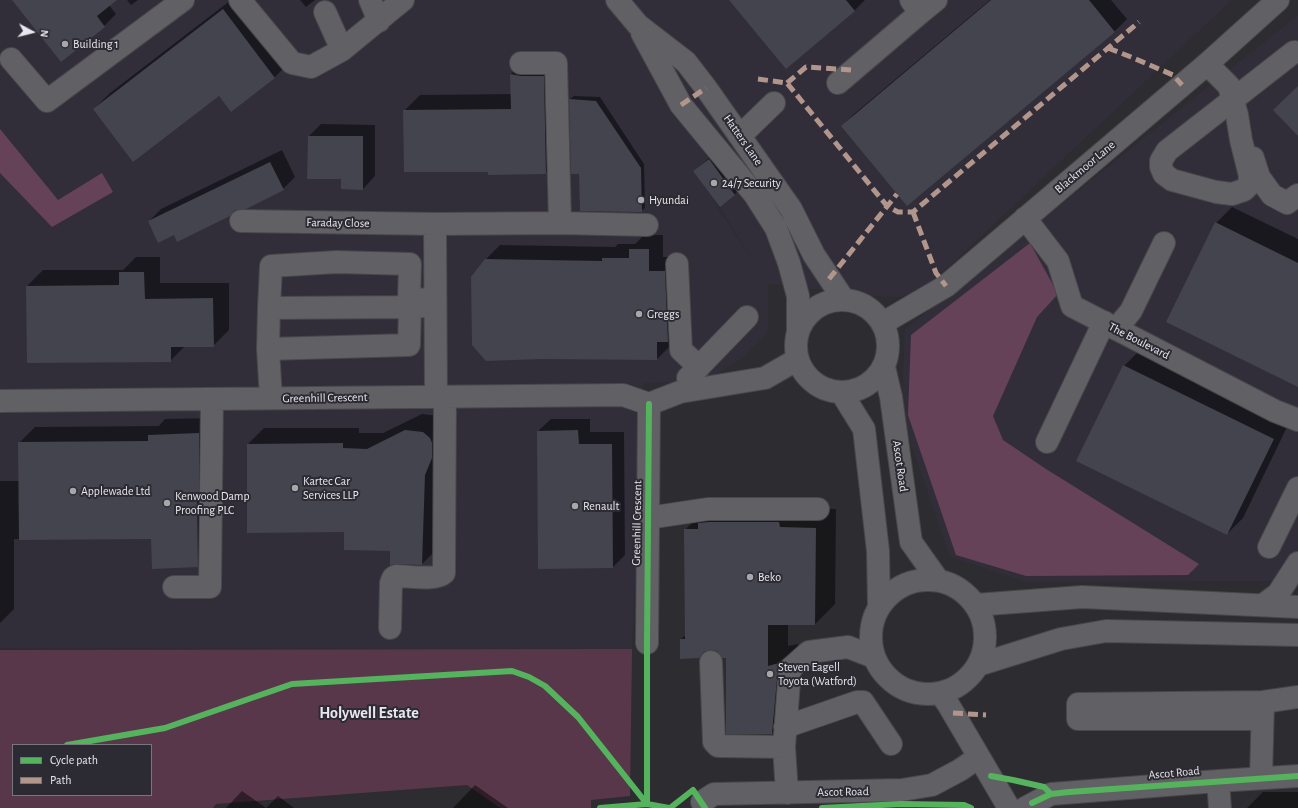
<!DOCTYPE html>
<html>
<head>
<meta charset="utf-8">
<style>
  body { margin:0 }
  #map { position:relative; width:1298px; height:808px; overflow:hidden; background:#2d2c30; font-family:"Alegreya Sans",sans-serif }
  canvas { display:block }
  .legend { position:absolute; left:12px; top:744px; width:140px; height:52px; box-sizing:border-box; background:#2c2a32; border:1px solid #78767d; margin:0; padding:5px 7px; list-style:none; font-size:12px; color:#e9e7ed }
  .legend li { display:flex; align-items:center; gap:8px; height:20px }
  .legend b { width:20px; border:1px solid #78767d }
  .north { position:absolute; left:12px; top:12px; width:40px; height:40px; -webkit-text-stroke:3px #2c2a32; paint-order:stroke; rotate:97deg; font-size:11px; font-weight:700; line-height:16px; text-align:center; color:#e9e7ed }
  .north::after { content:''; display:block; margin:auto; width:14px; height:18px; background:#e9e7ed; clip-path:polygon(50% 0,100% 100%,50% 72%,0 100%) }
</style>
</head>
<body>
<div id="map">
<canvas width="1298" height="808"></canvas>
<ul class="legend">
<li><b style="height:5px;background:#56b35d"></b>Cycle path</li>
<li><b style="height:5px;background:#b2968c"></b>Path</li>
</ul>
<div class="north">N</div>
</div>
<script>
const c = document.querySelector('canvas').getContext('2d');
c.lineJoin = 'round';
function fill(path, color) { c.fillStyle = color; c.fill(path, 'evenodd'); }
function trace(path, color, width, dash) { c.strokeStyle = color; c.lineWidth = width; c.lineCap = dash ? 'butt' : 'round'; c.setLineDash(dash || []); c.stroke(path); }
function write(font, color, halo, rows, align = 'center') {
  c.font = font + ' "Alegreya Sans",sans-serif'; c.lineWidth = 4; c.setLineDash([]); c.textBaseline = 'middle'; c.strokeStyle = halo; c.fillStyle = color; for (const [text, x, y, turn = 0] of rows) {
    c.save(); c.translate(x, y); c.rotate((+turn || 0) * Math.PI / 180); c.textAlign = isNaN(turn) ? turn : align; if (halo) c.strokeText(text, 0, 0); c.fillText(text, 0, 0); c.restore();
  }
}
fill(new Path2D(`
  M0,0H1232L925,289L900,297H886L768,284V331L743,358L704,381L643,383L632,649L0,648ZM712,199L720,207L756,266Z
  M1298,15V581L1027,582L950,557L901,415L905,329Z`), '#312e3a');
fill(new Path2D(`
  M632,649L630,796L591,800V808H500L467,785L216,804L213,808H0V650ZM13,745H151V795H13Z`), '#59374b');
fill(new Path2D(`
  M0,129L58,200L102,173L113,192L52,227L0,173Z
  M1030,243L1058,294L1037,317L993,416L1003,440L1046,469L1199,564L1188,575L1026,576L956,555L908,415L911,335Z`), '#654257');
fill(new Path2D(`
  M13,0H115L109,5L116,14L104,26L61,61Z
  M127,0H138L131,5Z
  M231,0L291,61L275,77L231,110L219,95L94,109L110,93Z
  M300,0H315L306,7Z
  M730,0H865L854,11Z
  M990,0H1111L1127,19L1115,31L907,205L842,126L854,114Z
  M527,58L559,60L562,157L546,173L489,171L404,111L420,95L512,94L511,74Z
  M574,96L600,97L644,164L645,208L641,211L580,173L570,99Z
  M321,124L375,125V176L363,189L342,178L309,136Z
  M282,150L295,177L283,189L174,234L149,221L161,209Z
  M717,151L742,187L734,195L694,171Z
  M1232,207L1298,239V386L1168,322L1216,223Z
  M644,235H663V257H679L672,344L657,359L485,260L500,245L615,247L618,244H635Z
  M136,257H160V283H229V330L213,346H185L170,361L27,286L43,270H123Z
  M1140,350L1289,423L1243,518L1227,534L1124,366Z
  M422,414L439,416L438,548L422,564L396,562L391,550L345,531L248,444L264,428H359V433H383Z
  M215,418L213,551L197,566L152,538L14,539V609L0,623V481H20V442L35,427L159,426L165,419Z
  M551,419H590V432H624L625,555L613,567L539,568L538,431Z
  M800,508L836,509L835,604L815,624H788V646L798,644L792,713L772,733L727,657L718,650H707L699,657L681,639L686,635L685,530L705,509Z
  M475,785L508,808H453Z
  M242,791L266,808L278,796L294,808H226Z
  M1263,792H1298V808H1247Z`), '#0007');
fill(new Path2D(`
  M12,0H117L97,16L105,27L61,62Z
  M729,0H846L855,11L786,69Z
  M991,0H1089L1115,32L907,206L841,126Z
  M223,9L275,78L231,112L219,96L133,162L93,109Z
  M510,74L521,76H544L546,174L488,175V172H404L403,110L511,109Z
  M1298,86V136L1273,110Z
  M569,99L596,101L641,168L642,212L580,211L579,174H571Z
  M308,136H363V190L341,189V179H307Z
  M709,159L735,195L720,207L693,171Z
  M270,162L284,190L246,209L235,210L230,216L177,242L174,235L158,243L148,221Z
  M1215,222L1298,263V387L1166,322Z
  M629,249H649V271H665L668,342H657V360L541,359L486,361L472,345L471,277L485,259L602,261V258H629Z
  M119,272H144L145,299L213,298L214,347H171V362L27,363L26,286L119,285Z
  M1123,365L1274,439L1227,535L1076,461Z
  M405,430L423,432L430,438L432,443V458L425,475L422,565L396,564L390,565V551L344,550V532L247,533V444L343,443V448L367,449Z
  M578,430L579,444H612L613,568L538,569L537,431Z
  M199,433V492H197L198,567L152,569L151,539L19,540L18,442L148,441V435Z
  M709,522H779L780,527L816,528L815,625H768V666L779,663L778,668L772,734H726V658H722L717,651L710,650L704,652L699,658L680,659V639H685L684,529H698V523Z`), '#43444d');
const minor = new Path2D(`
  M240,0L292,63L311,67L342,50L403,0
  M370,0L379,21
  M617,0L638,25L686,62L706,88L791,209L814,255L844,300
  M911,0L920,13L936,0
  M325,12L342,50
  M642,33L681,105L755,195L776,228L789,263L798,296V333
  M11,59L47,101L183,0
  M521,63H556L560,223
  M1207,64L1229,86L1237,115L1241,140L1250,176L1249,185L1244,190L1232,194L1216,192L1172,180L1164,174L1161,167V161L1167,151L1294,52
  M838,83L920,13
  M740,136L774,103
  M1253,158L1259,177L1272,195L1287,203L1298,195
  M1025,218L1058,261L1072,306L1275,411L1298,420
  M241,221L435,224L560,223L647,225
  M435,224L436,397
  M677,264L681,350L699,367
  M796 346a46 46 0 1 1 92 0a46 46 0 1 1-92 0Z
  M269,308L410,307L426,306
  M883,323L946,286L1207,64L1278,0
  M1116,329L1131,311L1164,243
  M268,349L409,345L410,307
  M884,367L891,397L911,542L938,580
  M688,378L747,317
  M841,392L864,429L878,551L879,606
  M271,398L268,349L269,308L271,266L337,262L410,264L409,300L435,299
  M0,401L623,395L649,404L680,392L765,378L798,359
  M1047,442L1104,322
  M648,518L708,509H818
  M1269,547L1298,488
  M871 637a57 57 0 1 1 114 0a57 57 0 1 1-114 0Z
  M174,587H210L212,399
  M975,605L1082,597L1298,607
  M1263,605L1278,594L1298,563
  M390,628L391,583L393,578L396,576C408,576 436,581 444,573L445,397
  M647,643L649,404
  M711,662L714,742L718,746L784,747
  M978,665L1061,639L1106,631L1298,635
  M941,694L948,704L1009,808
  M1262,719H1078V704L1263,702
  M785,727L857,702H863L891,744
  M1261,778L1263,702L1298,697
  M1218,781L1220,808
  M787,793L784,747L790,669L809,652L848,647L874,657
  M702,802L714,794L902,790L932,785L960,770L979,757
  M1025,808L1051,794L1218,781L1298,776`);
trace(minor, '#48474b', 24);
trace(minor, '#616064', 22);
trace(new Path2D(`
  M1108,48L1131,57L1173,75L1182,85
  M758,79L787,83L887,206L898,212H913L1139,22
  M787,83L806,67L851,70
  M681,105L706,88
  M913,212L936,273L946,286
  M829,279L897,194
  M953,713L986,715`), '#b2968c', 5, [10, 5]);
trace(new Path2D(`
  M67,745L165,728L292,684L512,671L529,677L545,686L578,717L647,804
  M991,776L1013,780L1044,787L1051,794
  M1032,803L1051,794L1069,792L1298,776
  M647,804V643L649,404
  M600,808L647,804L669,808
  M670,808L693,790L705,808
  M822,808L901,804L964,805L971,808`), '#56b35d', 6);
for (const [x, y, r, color] of [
  [65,44,4,"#a7a6ab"],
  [714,183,4,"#a7a6ab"],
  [641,200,4,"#a7a6ab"],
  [639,314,4,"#a7a6ab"],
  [295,488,4,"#a7a6ab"],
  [73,491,4,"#a7a6ab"],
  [167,503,4,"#a7a6ab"],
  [575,506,4,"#a7a6ab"],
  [750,577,4,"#a7a6ab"],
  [770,674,4,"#a7a6ab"]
]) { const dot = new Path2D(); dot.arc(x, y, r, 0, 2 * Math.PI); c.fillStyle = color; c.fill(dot); trace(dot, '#2c2a32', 1.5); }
write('12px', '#e9e7ed', '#2c2a32', [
  ["Building 1",73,44],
  ["24/7 Security",722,183],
  ["Hyundai",649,200],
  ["Greggs",647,314],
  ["Kartec Car",303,481],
  ["Services LLP",303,495],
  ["Applewade Ltd",81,491],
  ["Kenwood Damp",175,496],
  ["Proofing PLC",175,510],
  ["Renault",583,506],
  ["Beko",758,577],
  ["Steven Eagell",778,667],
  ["Toyota (Watford)",778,681]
], 'left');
write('12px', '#e9e7ed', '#2c2a32', [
  ["Hatters Lane",743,140,55],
  ["Blackmoor Lane",1085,167,-40],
  ["Faraday Close",338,223,1],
  ["The Boulevard",1139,341,27],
  ["Greenhill Crescent",325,398,-1],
  ["Ascot Road",900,466,82],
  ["Greenhill Crescent",637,523,-89],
  ["Ascot Road",1174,773,-5],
  ["Ascot Road",843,792,-1]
]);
write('bold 16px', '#e9e7ed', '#2c2a32', [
  ["Holywell Estate",369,713]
]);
</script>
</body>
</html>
